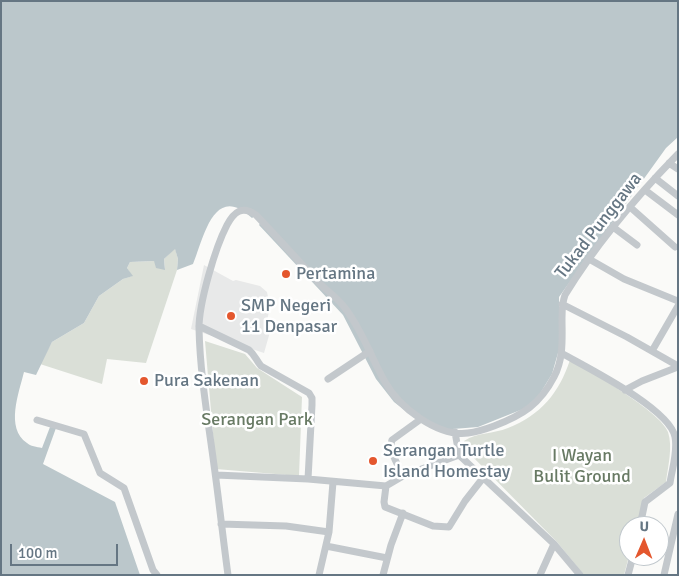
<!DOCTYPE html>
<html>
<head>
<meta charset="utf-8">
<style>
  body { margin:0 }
  #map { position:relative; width:679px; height:576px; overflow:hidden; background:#fafaf8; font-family:Signika,sans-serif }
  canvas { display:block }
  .frame { position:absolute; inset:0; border:2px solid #657683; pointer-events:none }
  .north { position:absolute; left:619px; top:516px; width:50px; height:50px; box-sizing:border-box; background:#fff; border:1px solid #c1c8cd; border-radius:50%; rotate:1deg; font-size:14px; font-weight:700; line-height:20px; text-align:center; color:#657683 }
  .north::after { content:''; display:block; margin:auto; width:18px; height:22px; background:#e4572e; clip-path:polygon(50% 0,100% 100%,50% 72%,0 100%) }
  .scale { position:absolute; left:10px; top:544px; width:108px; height:22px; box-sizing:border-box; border:2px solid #657683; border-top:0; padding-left:6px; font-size:15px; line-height:18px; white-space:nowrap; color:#657683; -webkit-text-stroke:4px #fff; paint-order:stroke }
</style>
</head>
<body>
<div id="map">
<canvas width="679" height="576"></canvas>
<div class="frame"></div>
<div class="north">U</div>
<div class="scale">100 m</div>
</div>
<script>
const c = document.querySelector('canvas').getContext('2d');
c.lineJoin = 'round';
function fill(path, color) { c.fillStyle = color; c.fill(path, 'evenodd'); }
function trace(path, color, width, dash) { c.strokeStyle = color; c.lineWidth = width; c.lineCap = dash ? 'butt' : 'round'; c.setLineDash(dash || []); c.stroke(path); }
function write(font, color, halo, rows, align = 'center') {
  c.font = font + ' Signika,sans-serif'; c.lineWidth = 5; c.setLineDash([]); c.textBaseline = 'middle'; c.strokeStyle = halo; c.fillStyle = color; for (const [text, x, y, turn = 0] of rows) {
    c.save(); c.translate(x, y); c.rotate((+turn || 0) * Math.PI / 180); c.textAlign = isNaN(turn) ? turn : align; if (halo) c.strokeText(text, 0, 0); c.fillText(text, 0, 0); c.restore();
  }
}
fill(new Path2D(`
  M204,265L233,281L236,280L260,286L267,292L270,308L266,324L270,332L264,353L191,329Z`), '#e8e9e9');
fill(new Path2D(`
  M175,248L178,259L177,270L146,363L107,359L102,384L40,364L52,342L84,323L99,296L123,279L132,276L127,268L130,262L154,261L165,269L164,259Z
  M205,341L245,354L257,368L302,397L299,476L216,469Z
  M570,360C591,372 661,412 668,432C673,447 668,466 666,482L644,498L637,526H629V556L624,575H584L557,542L465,449L464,441C478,432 493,434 508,428C541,415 559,393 570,360Z`), '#dadfd7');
fill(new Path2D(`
  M1,1H678V137L666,148L559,297L560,346L552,374L533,405L478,427L440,430L416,419L394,402L376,379L343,315L259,225L261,222L255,216L252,218C214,182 204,237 193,264L177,270L178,259L175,249L164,259L165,270L156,268L154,261L130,262L127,268L133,276L123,279L99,296L84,323L52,342L36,375L24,372C19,393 5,428 27,443C30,446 37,447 42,448L50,427L56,428L43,464L115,502L140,575H1Z`), '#bbc7cb');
trace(new Path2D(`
  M669,163L678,169
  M655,178L678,196
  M645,190L678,215
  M630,207L675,247
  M613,227L637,245
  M589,259L624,279L678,301
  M562,304L627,337L678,366
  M199,326L249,350C255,355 256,360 261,366L309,393L312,398V405L308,479
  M652,351L678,306
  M563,354C588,368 670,409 675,437C678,452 672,469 670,483L645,502L640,526
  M328,379L370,351
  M625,390L642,381L678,367
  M37,420L84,434L100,473L124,488L153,570L157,575
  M455,432L459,455L554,544L580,575
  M216,475L308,479L386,486L403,476L459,455
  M403,476C399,466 388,451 392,440L421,419
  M386,486L384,502L385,507L433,526L449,527L465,501L483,478
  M221,524L286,526L329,532
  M326,546L387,558
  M228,575C223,538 219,501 214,465C208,420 200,374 199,328C199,303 215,248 227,225C234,212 242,205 256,215C277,237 297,259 318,282C327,291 338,298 345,308C362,330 371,357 385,382C399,407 437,437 468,433C477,432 486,429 494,426C523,415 540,404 554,377C564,358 562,338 562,318C562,310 562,303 565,295C596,244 636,197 678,154
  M319,575L329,532L333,482
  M383,575L391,545L403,513
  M540,575L554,544
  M628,575L633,556
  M664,575L678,514`), '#c3c8cc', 7);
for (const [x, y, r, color] of [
  [286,274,5,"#e4572e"],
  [231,316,5,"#e4572e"],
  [144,381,5,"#e4572e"],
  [373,461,5,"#e4572e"]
]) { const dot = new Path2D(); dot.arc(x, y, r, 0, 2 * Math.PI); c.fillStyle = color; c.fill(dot); trace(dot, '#fff', 2); }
write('18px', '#657683', '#fff', [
  ["Tukad Punggawa",599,226,-52]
]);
write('18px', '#657683', '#fff', [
  ["Pertamina",296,274],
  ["SMP Negeri",241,306],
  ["11 Denpasar",241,327],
  ["Pura Sakenan",154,381],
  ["Serangan Turtle",383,451],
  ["Island Homestay",383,472]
], 'left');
write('18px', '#687a64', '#fff', [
  ["Serangan Park",257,420],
  ["I Wayan",582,456],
  ["Bulit Ground",582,477]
]);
</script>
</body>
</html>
